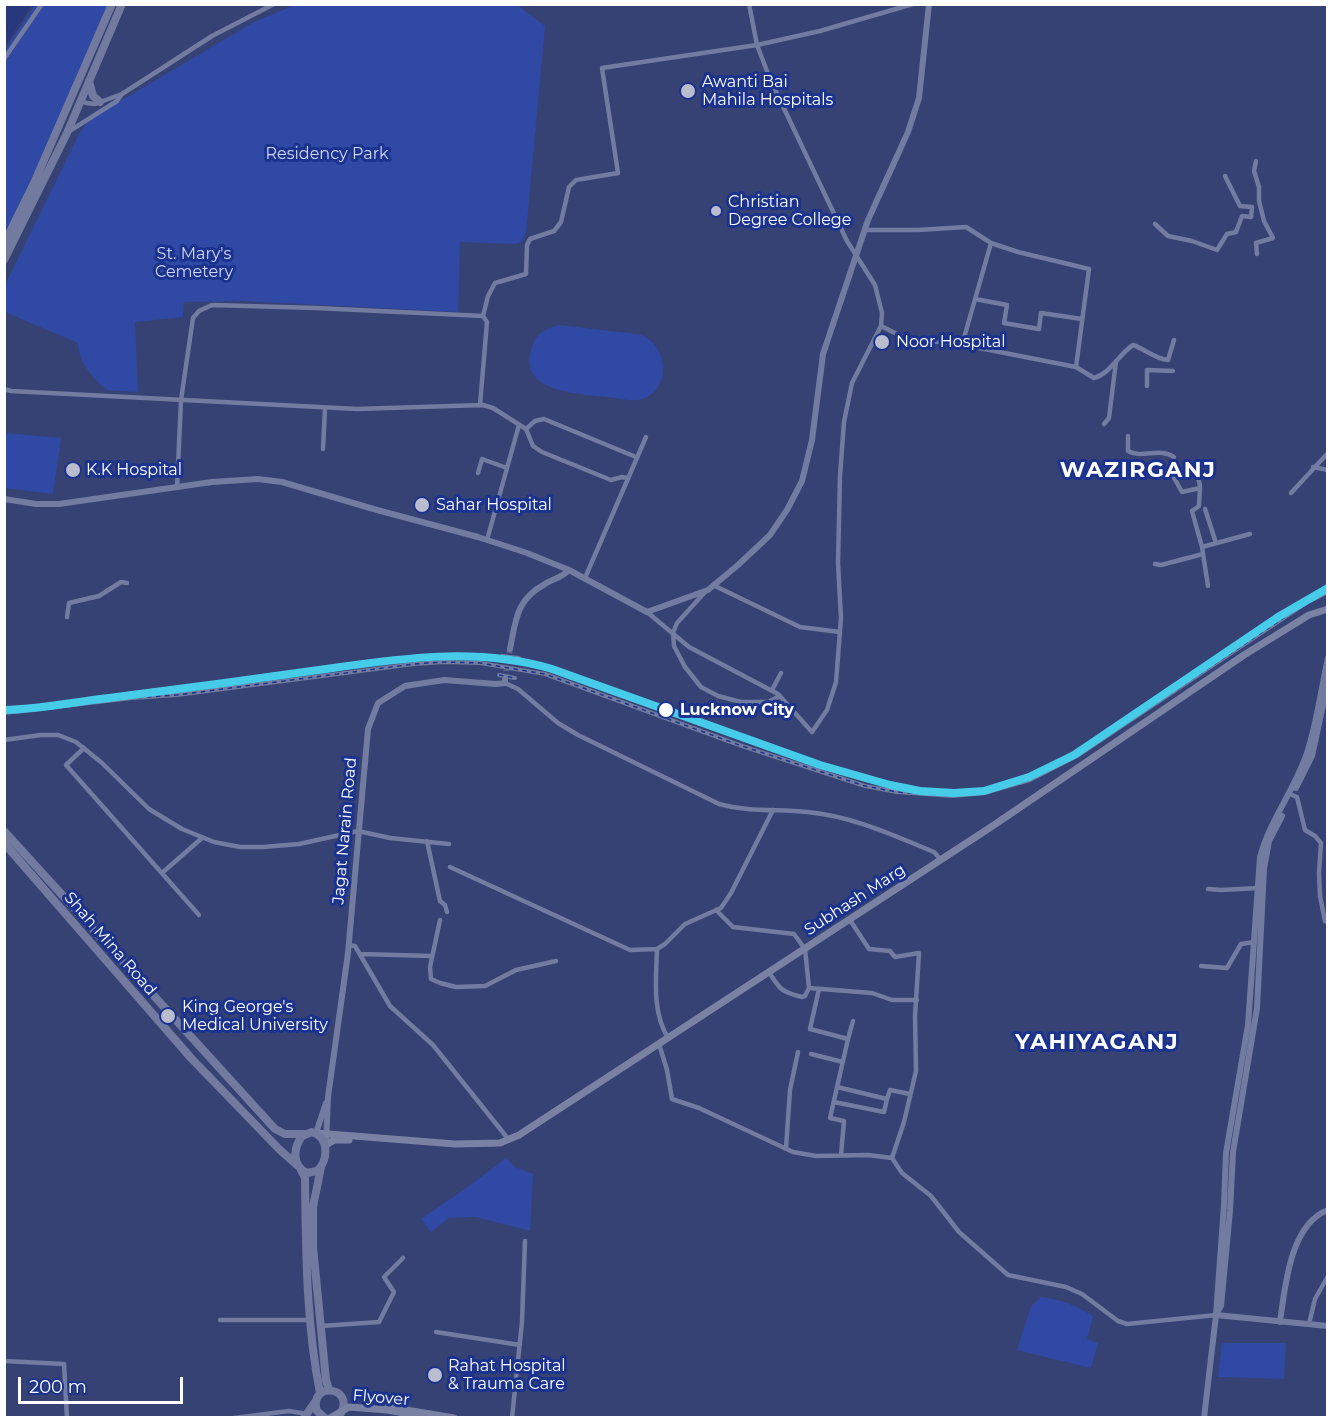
<!DOCTYPE html>
<html>
<head>
<meta charset="utf-8">
<style>
  body { margin:0 }
  #map { position:relative; width:1332px; height:1422px; overflow:hidden; background:#364274; font-family:Montserrat,sans-serif }
  canvas { display:block }
  .frame { position:absolute; inset:0; border:6px solid #fff; pointer-events:none }
  .scale { position:absolute; left:18px; top:1377px; width:165px; height:27px; box-sizing:border-box; border:3px solid #fff; border-top:0; padding-left:8px; font-size:18px; line-height:21px; white-space:nowrap; color:#fff; -webkit-text-stroke:4px #1b338f; paint-order:stroke }
</style>
</head>
<body>
<div id="map">
<canvas width="1332" height="1422"></canvas>
<div class="frame"></div>
<div class="scale">200 m</div>
</div>
<script>
const c = document.querySelector('canvas').getContext('2d');
c.lineJoin = 'round';
function fill(path, color) { c.fillStyle = color; c.fill(path, 'evenodd'); }
function trace(path, color, width, dash) { c.strokeStyle = color; c.lineWidth = width; c.lineCap = dash ? 'butt' : 'round'; c.setLineDash(dash || []); c.stroke(path); }
function write(font, color, halo, rows, align = 'center') {
  c.font = font + ' Montserrat,sans-serif'; c.lineWidth = 6; c.setLineDash([]); c.textBaseline = 'middle'; c.strokeStyle = halo; c.fillStyle = color; for (const [text, x, y, turn = 0] of rows) {
    c.save(); c.translate(x, y); c.rotate((+turn || 0) * Math.PI / 180); c.textAlign = isNaN(turn) ? turn : align; if (halo) c.strokeText(text, 0, 0); c.fillText(text, 0, 0); c.restore();
  }
}
fill(new Path2D(`
  M516,4L545,26L526,233L521,242L516,244L460,242L458,312L244,301L184,302L183,317L135,322L138,392L107,390C93,380 78,361 78,343L5,312L4,287L80,132L90,119L254,22L295,5Z
  M35,5H108L43,154L5,236L4,51Z
  M559,325C579,327 599,330 618,332C625,333 634,333 641,335C666,344 672,384 647,397C638,402 626,400 616,398C588,394 517,395 531,350C535,334 544,329 559,325Z
  M5,433L61,438L53,494L5,488Z
  M506,1158L515,1167L533,1174L530,1231L476,1217L449,1218L431,1232L421,1219L465,1189Z
  M1041,1297C1060,1299 1077,1306 1093,1316L1087,1339L1098,1343L1091,1368L1017,1350L1031,1306Z
  M1222,1343H1286L1284,1379L1218,1377Z`), '#2f49a5');
fill(new Path2D(`
  M5,4L32,5L5,47L4,5Z`), '#27387c');
trace(new Path2D(`
  M505,680L510,649`), '#545e89', 6, [6, 3]);
trace(new Path2D(`
  M4,59L42,4
  M81,99L86,103L95,104L122,94L212,36L274,4
  M68,132L117,101L122,94
  M1256,161L1254,171L1259,187V201L1264,221L1273,238L1256,243L1257,254
  M1155,224L1168,236L1192,241L1217,250L1227,234L1236,232L1242,216L1251,217L1252,207L1240,206L1225,176
  M865,230H918L966,227L991,243L1018,252L1089,269L1076,367
  M975,299L1007,305L1004,323L1039,329L1041,313L1082,319
  M881,326L905,338L964,345L1076,367L1094,378C1110,374 1119,354 1133,345C1145,349 1155,359 1168,360L1174,340
  M962,345L991,243
  M1147,386V370L1173,371
  M4,389L11,391L357,409L483,405L493,408L526,429L533,446L542,452L611,480L622,477L627,478
  M480,405L487,322L483,316L488,296L495,283L526,274L527,245L530,239L554,231L561,222L569,187L576,180L618,173L602,68L757,45L820,31L913,4
  M1104,424L1109,418L1116,361
  M526,429L535,421L544,419L636,457
  M1128,436V451C1142,459 1160,447 1174,457
  M323,449L325,408
  M1195,464L1200,486L1199,506L1192,511L1202,547L1208,586
  M1313,467L1328,470
  M478,473L482,459L507,468
  M1173,476L1182,492L1200,488
  M177,488L181,400L193,318L199,311L212,305L316,308L483,316
  M1291,493L1328,453
  M1205,509L1216,543
  M487,540L519,425
  M1202,547L1250,534
  M1155,564L1161,565L1203,554
  M585,578L646,437
  M713,585L800,627L840,632
  M706,591L677,623L673,633L674,646L685,667L701,687L718,696L741,702H768L780,696
  M647,612L689,647L778,694L812,732L827,710L836,682L841,618L838,563L840,476L844,422L852,383L881,326L882,313L875,285L847,241L770,79L757,45L749,4
  M67,617L69,603L99,596L121,582L127,583
  M505,683L518,689L558,723L578,735L719,804C748,812 778,809 807,812C852,816 893,835 934,852L941,860
  M772,690L781,673
  M4,740L41,735H58L76,742L102,763L149,809L182,829L214,842L240,847H263L299,844L358,831L390,838L449,844
  M84,748L66,765L199,915
  M1292,795L1297,797L1305,830L1315,836L1321,843L1319,873L1320,896L1325,921L1328,922
  M427,841L440,901L445,905L447,912
  M450,867L630,950L657,949L665,944L685,924L721,908L731,893L773,810
  M162,873L202,838
  M1208,889L1221,890L1259,888
  M716,910L733,927L794,934L805,949L809,988L805,996L802,997C782,992 780,990 769,972
  M440,920L430,967L431,979L440,983L456,987L485,986L516,970L556,961
  M850,920L869,949L890,951L895,957L919,953L915,1016L916,1071L904,1122L892,1158
  M348,945L355,946L390,1006L433,1045L509,1140
  M657,949C656,979 652,1012 668,1038
  M360,954L432,956
  M1201,966L1227,968L1241,944L1255,942
  M809,988L872,993L892,1000H917
  M819,989L810,1029L848,1039L830,1118L844,1121L841,1155
  M848,1039L853,1021
  M659,1044L667,1070L672,1099L699,1108L793,1152L816,1156L868,1155L892,1158L902,1173L931,1196L959,1232L1008,1275L1066,1287L1082,1294L1118,1321L1127,1324L1216,1315
  M811,1054L843,1062
  M837,1087L887,1099L890,1090L910,1094
  M834,1102L884,1112L887,1099
  M786,1148L790,1090L798,1052
  M220,1320H310
  M1309,1324L1315,1299L1328,1276
  M321,1326L379,1322L394,1292L384,1277L403,1258
  M436,1332L520,1345
  M4,1361L64,1364L67,1418
  M234,1418L289,1411L307,1414
  M512,1418L522,1322L525,1241`), '#727ca0', 4.5);
trace(new Path2D(`
  M4,499L36,504H59L212,482L258,479L282,482L377,510L478,537L527,553L569,570L647,612L708,590L738,565L770,535L787,510L802,481L812,440L823,354L868,220L908,132L919,98L929,4
  M510,649C516,619 516,600 545,584C553,579 563,577 569,570
  M1296,788L1312,756L1328,682
  M316,1133L326,1103
  M326,1145L328,1097L348,953L368,729L378,703L405,686L444,680L496,684L505,683V680
  M1216,1314L1221,1306L1230,1211L1233,1152L1257,1008L1264,869L1269,841L1282,816
  M1216,1315L1328,1326
  M1280,1322C1285,1287 1290,1224 1328,1210
  M1204,1418L1216,1315L1224,1205L1226,1153L1248,1025L1260,857C1270,820 1295,789 1307,753C1317,723 1321,689 1328,658`), '#727ca0', 6);
trace(new Path2D(`
  M316,1133L455,1144L500,1143L519,1135L991,827L1244,655L1309,615L1328,609
  M326,1145L334,1140H349
  M388,1407L454,1418`), '#7a82a4', 7);
trace(new Path2D(`
  M89,81L93,96L100,102
  M4,244L34,183L112,4
  M4,260L67,133L122,4
  M4,831L275,1129L285,1134H304
  M4,843L191,1058L279,1149L297,1165
  M312,1132C329,1137 329,1160 317,1171L307,1173C292,1166 293,1148 302,1136Z
  M321,1167L313,1207V1247L326,1380L329,1390
  M301,1170L305,1178C306,1249 306,1323 320,1393
  M304,1418L315,1402
  M325,1418L317,1411C308,1381 355,1386 341,1413`), '#727b9f', 8);
const rail = new Path2D(`
  M502,656L519,658
  M499,675L515,678
  M4,713L132,698L177,695L414,664L444,662L480,663L545,674L742,746L865,786L897,792L953,796L984,793L1030,780L1077,756L1306,603L1328,592`);
trace(rail, '#737c9f', 4);
trace(rail, '#1b338f', 1.5, [4.5]);
trace(new Path2D(`
  M330,1418L349,1407L387,1410L433,1418`), '#7a82a4', 7);
trace(new Path2D(`
  M4,710C39,709 74,702 109,698C181,689 254,679 326,669C401,658 478,647 552,669L820,765L890,785L920,791L954,793L984,791L1029,777L1074,755L1278,617L1328,588`), '#46cce9', 8);
for (const [x, y, r, color] of [
  [688,91,8,"#b9bdce"],
  [716,211,6,"#b9bdce"],
  [882,342,8,"#b9bdce"],
  [73,470,8,"#b9bdce"],
  [422,505,8,"#b9bdce"],
  [666,710,8,"#fff"],
  [168,1016,8,"#b9bdce"],
  [435,1375,8,"#b9bdce"]
]) { const dot = new Path2D(); dot.arc(x, y, r, 0, 2 * Math.PI); c.fillStyle = color; c.fill(dot); trace(dot, '#1b338f', 2); }
write('16px', '#fff', '#1b338f', [
  ["Awanti Bai",702,82],
  ["Mahila Hospitals",702,100],
  ["Christian",728,202],
  ["Degree College",728,220],
  ["Noor Hospital",896,342],
  ["K.K Hospital",86,470],
  ["Sahar Hospital",436,505],
  ["King George's",182,1007],
  ["Medical University",182,1025],
  ["Rahat Hospital",448,1366],
  ["& Trauma Care",448,1384]
], 'left');
write('16px', '#d0d9fa', '#1b338f', [
  ["Residency Park",327,154],
  ["St. Mary's",194,254],
  ["Cemetery",194,272]
]);
write('bold 16px', '#fff', '#1b338f', [
  ["Lucknow City",680,710]
], 'left');
write('16px', '#fff', '#1b338f', [
  ["Jagat Narain Road",345,831,-85],
  ["Subhash Marg",855,900,-33],
  ["Shah Mina Road",110,944,49],
  ["Flyover",381,1398,5]
]);
c.letterSpacing = '1.5px';
write('bold 22px', '#fff', '#1b338f', [
  ["WAZIRGANJ",1138,471],
  ["YAHIYAGANJ",1097,1043]
]);
c.letterSpacing = '0px';
</script>
</body>
</html>
